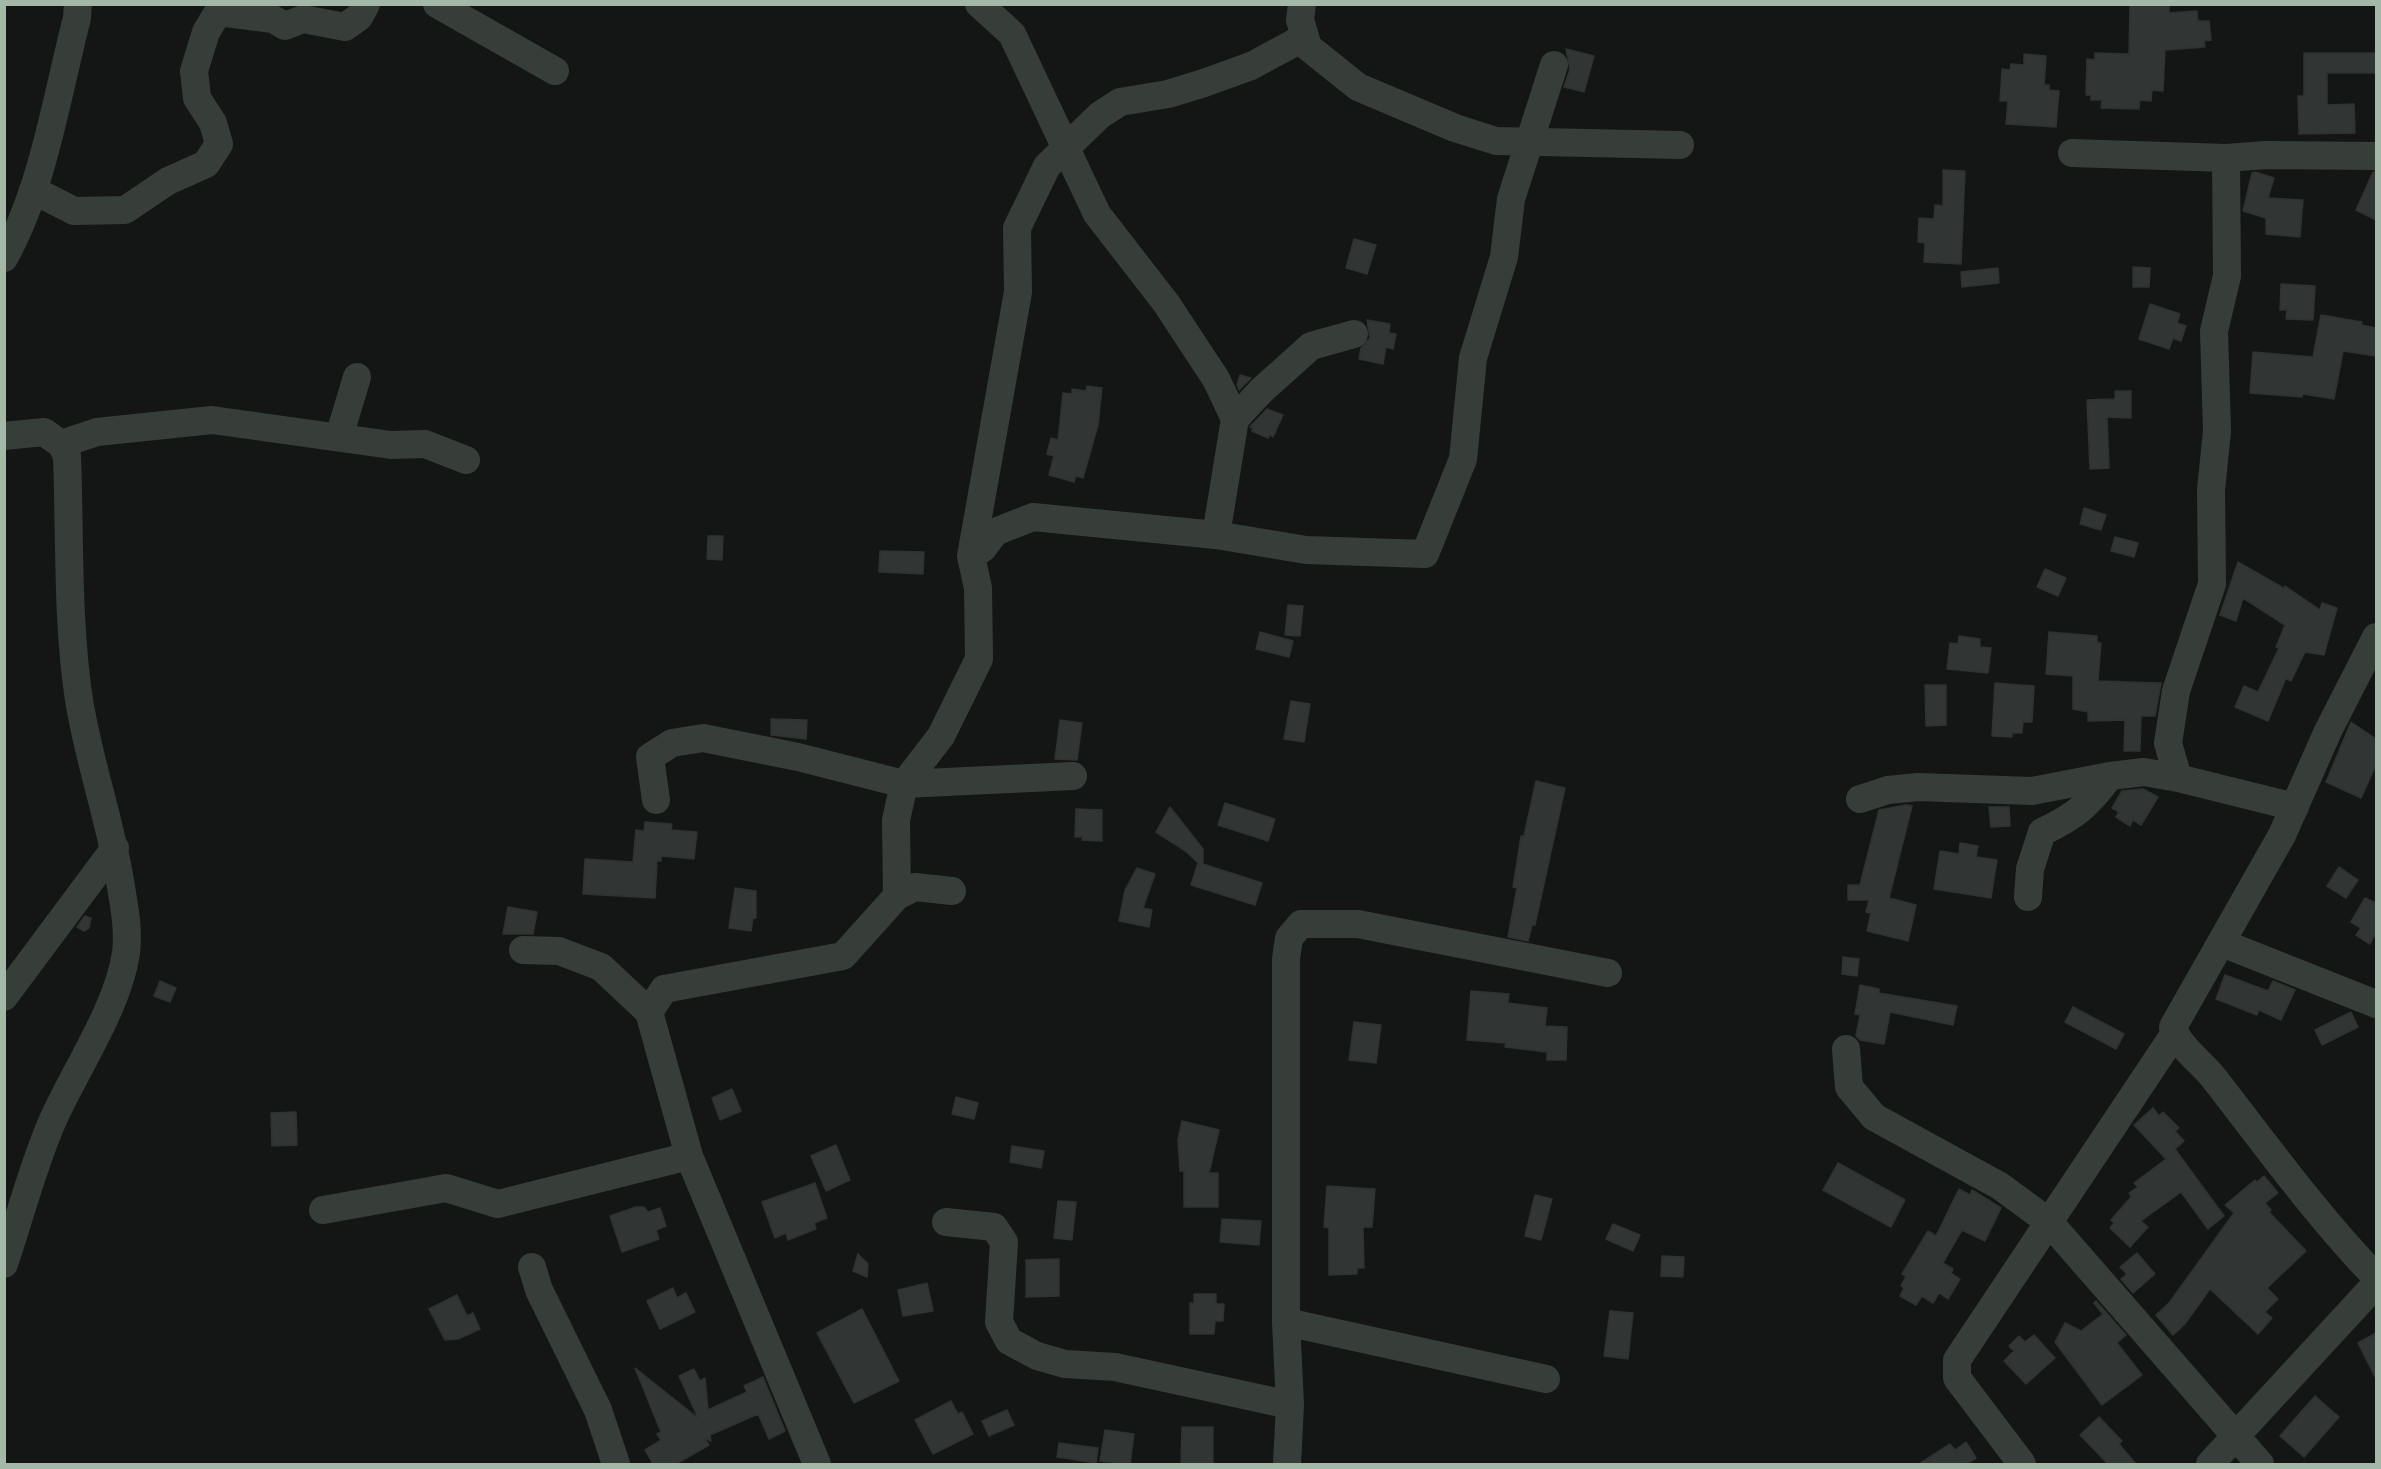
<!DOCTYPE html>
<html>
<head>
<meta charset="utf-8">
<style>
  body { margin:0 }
  #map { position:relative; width:2381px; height:1469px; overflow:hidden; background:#141615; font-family:Cabin,sans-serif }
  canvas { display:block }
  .frame { position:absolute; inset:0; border:6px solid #a4b8a8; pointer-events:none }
</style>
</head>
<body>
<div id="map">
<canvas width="2381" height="1469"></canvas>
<div class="frame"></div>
</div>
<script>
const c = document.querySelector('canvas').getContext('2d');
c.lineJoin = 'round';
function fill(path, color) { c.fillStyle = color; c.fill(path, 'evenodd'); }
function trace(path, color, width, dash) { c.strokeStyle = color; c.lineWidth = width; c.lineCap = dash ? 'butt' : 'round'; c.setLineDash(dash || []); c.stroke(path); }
const building = new Path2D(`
  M2130,4H2169V13L2197,11L2198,21H2209L2211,40L2204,41L2205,47L2165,50L2163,91L2152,90L2151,101L2140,100L2139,109L2101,108L2102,100H2091V95H2086L2087,59L2095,60V53L2129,54Z
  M1566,49L1594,56L1584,92L1564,87L1570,69Z
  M2304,53H2376V73H2327V105L2354,104L2355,133L2299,134L2298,96H2304Z
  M2024,54L2046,56L2044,85H2049V90L2059,91L2056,127L2006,124L2008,101H2000L2002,69L2010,70L2011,64L2024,65Z
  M1943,170L1965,171L1961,264L1924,262L1925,243L1918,242L1919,218L1934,219L1935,205L1943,206Z
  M2255,172L2274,178L2268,198L2303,200L2300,237L2266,234V218L2243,211L2252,173Z
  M2373,172H2376V220L2356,210Z
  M1354,239L1376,245L1367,274L1346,268Z
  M2133,267L2150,268L2149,287H2133Z
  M1998,268L1999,283L1962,287L1961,272Z
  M2281,284L2315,286L2313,320L2286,319L2287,310H2280Z
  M2150,304L2180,314L2177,323L2186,326L2181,341L2173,338L2169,349L2139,339Z
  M2321,315L2362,322L2361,325L2376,328V356L2343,351L2334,399L2303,394L2302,397L2250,393L2253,352L2313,357Z
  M1367,320L1390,324L1389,333L1396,334L1393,349L1386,347L1383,364L1359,359L1361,348L1370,338Z
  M1240,375L1251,378L1239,390L1237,385Z
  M1087,386L1102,388L1098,425L1083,478L1076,476L1074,482L1049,475L1054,456L1047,454L1051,438L1058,440L1063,393L1072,394V389L1086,391Z
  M2115,391H2131V418L2107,417L2109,468L2090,469L2087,400L2115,399Z
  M1267,409L1283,415L1273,437L1270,435L1268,438L1252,431L1253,428L1250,427Z
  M2084,508L2106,515L2101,530L2080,524Z
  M708,536H723L722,560L707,559Z
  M2115,537L2138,543L2134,557L2111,551Z
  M880,551L924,552L923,574L879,572Z
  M2238,562L2285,589V586L2320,610L2322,603L2337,608L2324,655L2305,652L2291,681L2286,678L2268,721L2235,707L2244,686L2258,692L2279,648L2276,647L2285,625L2243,598L2236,621L2220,615Z
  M2045,569L2066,578L2058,596L2037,587Z
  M1288,605L1303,606L1300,636L1285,635Z
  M1260,632L1293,641L1289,657L1256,649Z
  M2049,632L2097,636V643H2101L2098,681L2161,683L2155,716H2141L2140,751H2124L2125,720L2088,721V712L2073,709V676L2046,674Z
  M1959,636L1980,639V647L1991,648L1988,673L1947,669L1950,643L1958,644Z
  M1995,683L2034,686L2032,722H2023L2022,733H2012V737L1992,736Z
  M1925,685H1946V725L1926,726Z
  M1291,701L1310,704L1304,742L1284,739Z
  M771,719L807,720L806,739L771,735Z
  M1060,720L1082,723L1077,760L1055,759Z
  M2351,722L2376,739V765L2361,798L2326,782Z
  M1536,781L1565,788L1535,925H1532L1528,941L1508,937L1517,888L1513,887L1521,836H1524Z
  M2143,789L2158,797L2141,825L2133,820L2130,826L2116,817L2119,812L2112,808L2122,791Z
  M1225,803L1275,819L1268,841L1218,825Z
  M1906,805L1912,806L1889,898L1916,905L1908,941L1867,931L1871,913L1866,912L1869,900H1848V885H1860L1879,810Z
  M1170,807L1203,849V864L1262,883L1255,905L1191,885L1198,863L1187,852L1156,832Z
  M1989,807H2009L2010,826L1991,827Z
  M1076,809L1102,810V841L1082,840L1083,837H1075Z
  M645,822L672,824L671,830L697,832L694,859L661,856V861H657L655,898L583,894L585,859L633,862L636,830L644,831Z
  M1960,843L1978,846L1976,857L1997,860L1991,898L1934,889L1940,851L1959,854Z
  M2339,867L2358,880L2346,898L2327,886Z
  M1137,868L1155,874L1143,908L1152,910L1149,927L1119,921L1125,890Z
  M735,888L756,891V918H753L751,931L729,928Z
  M2365,898L2376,903V938L2374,936L2370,944L2356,935L2361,928L2351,922Z
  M508,907L537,912L533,934H503Z
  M85,916L91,918L89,928L84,931L77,927Z
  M1843,957L1859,959L1857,976L1842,974Z
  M2225,975L2268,991L2273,981L2295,990L2281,1020L2259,1010L2257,1015L2216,999Z
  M160,981L176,988L170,1002L154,996Z
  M1860,985L1879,989V993L1957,1006L1953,1025L1890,1012L1884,1044L1860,1040L1856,1036L1860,1015L1855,1014Z
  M1471,991L1509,994L1508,1003L1547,1008L1545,1026L1567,1027L1566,1060H1547V1052L1505,1047L1506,1043L1467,1040Z
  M2073,1007L2124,1034L2116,1049L2065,1022Z
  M2351,1012L2358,1027L2322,1045L2315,1030Z
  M1354,1022L1381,1025L1376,1063L1349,1060Z
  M732,1089L741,1111L720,1120L712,1098Z
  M956,1097L978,1103L974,1119L952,1114Z
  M2153,1108L2159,1116L2163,1112L2179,1128L2175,1131L2184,1141L2175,1149L2224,1216L2208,1229L2181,1192L2141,1221L2148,1227L2130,1247L2110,1228L2114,1223L2111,1220L2131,1197L2129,1193L2138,1187L2134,1183L2166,1159L2134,1125Z
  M296,1112L297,1145L272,1146L271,1113Z
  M1182,1121L1219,1130L1209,1173H1218V1207H1184V1171H1180L1178,1140Z
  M836,1145L850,1180L826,1191L811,1156Z
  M1012,1146L1044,1151L1041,1168L1010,1162Z
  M1838,1163L1905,1200L1891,1227L1823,1190Z
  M2264,1176L2278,1193L2265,1203L2271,1210L2269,1212L2306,1251L2267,1288L2278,1299L2265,1312L2272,1318L2258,1334L2210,1289L2184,1325L2173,1335L2156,1315L2169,1303L2234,1213L2225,1205L2255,1180L2257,1182Z
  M815,1183L827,1218L814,1223L816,1229L788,1240L786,1233L775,1238L762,1202Z
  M1327,1186L1375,1189L1372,1227H1363L1364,1268H1357V1274L1329,1275V1228L1324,1227Z
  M1959,1189L1970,1195L1972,1190L2001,1208L1985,1241L1962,1230L1943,1263L1953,1269L1951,1273L1960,1279L1948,1299L1939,1293L1933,1303L1922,1296L1916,1305L1900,1296L1904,1288L1901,1286L1906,1276L1902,1274L1928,1231L1936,1236Z
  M1535,1195L1552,1199L1541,1240L1525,1236Z
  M1058,1201L1076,1202L1072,1240L1054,1238Z
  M636,1207H644L648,1212L660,1208L666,1226L656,1230L659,1239L622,1252L610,1216Z
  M1222,1219L1261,1221L1259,1245L1220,1242Z
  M1613,1224L1640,1235L1633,1251L1606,1239Z
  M2137,1253L2155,1274L2133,1293L2121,1279L2127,1274L2120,1267Z
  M858,1254L868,1264L867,1277L853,1271Z
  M1662,1256L1684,1257L1683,1277L1661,1276Z
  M1059,1259V1296L1026,1297V1260Z
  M927,1283L933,1311L903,1316L898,1290Z
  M673,1288L677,1298L686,1293L695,1312L660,1329L647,1301Z
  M1194,1294H1216V1304H1224L1223,1321H1215L1214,1334H1190V1303H1194Z
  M457,1295L467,1316L473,1313L480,1329L458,1339L445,1340L429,1309Z
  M2096,1301L2126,1335L2117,1343L2142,1375L2102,1405L2055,1342L2065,1323L2081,1331L2103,1314L2094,1303Z
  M862,1309L899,1381L854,1403L817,1333Z
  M1610,1311L1633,1313L1628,1359L1604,1356Z
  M2376,1333V1379L2358,1343Z
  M2034,1335L2055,1358L2026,1384L2004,1361L2014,1351L2009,1346L2019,1336L2025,1342Z
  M635,1368L698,1418L679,1376L694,1369L700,1381L705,1378L708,1410L747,1392L744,1386L763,1377L785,1431L769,1439L758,1414L710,1435L711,1441L704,1438L709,1445L676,1464H653L645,1450L661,1440L657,1434L661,1432Z
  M2315,1396L2339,1417L2304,1457L2280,1436Z
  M951,1401L958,1414L962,1412L973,1434L933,1454L915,1420Z
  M1007,1410L1014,1425L989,1436L982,1421Z
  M2099,1417L2122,1441L2119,1444L2136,1464H2108L2080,1435Z
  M1182,1427H1213V1464H1181Z
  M1105,1430L1134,1434L1130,1464L1100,1461Z
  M1966,1442L1976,1458L1967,1464H1919L1950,1444L1955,1450Z
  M1059,1443L1098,1448L1096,1463L1057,1457Z`);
fill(building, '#313533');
trace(building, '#2e3230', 1.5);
trace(new Path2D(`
  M437,4L555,71
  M979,4L1012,34L1097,214L1166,303L1216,379L1235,419L1216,535
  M1302,4L1300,20L1308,47L1358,87L1455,128L1496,141L1680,145
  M2072,153L2226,158L2266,155L2376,156
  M33,190L74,211L125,210L168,181L206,164L219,144L213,123L197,98L194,71L206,32L218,12L273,19L285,26L303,19L345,27L359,17L366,4
  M4,258C43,189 57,95 77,18L78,4
  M1235,419L1261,391L1311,346L1354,334
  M4,436L44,432L61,444L67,456C70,537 67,621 79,700C89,762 110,820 120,881C124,905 129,929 126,953C118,1008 75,1070 52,1122C32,1168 20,1217 4,1264
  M339,437L357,377
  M61,444L97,432L212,420L391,445L425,444L466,460
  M971,556L983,548L995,532L1033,517L1216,535L1306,550L1425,554L1463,459L1473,358L1504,257L1511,199L1554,65
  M2376,637L2328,731L2282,835L2173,1027C2178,1046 2201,1062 2213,1077C2266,1145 2317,1216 2376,1277
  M2178,778L2295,807
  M1860,799L1888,790L1918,787L2032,791L2110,776
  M656,800L650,757L672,743L703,738L798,757L904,784L1073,776
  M897,896L915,887L952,891
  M2028,897L2030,869L2042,832C2076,816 2087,806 2110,776L2144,772L2178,778L2168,743L2176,691L2212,584L2211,490L2217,431L2214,331L2227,276L2226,158
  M2222,943L2376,1004
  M523,950L559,951L601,967L649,1012
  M4,997L115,848
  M1846,1049L1849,1087L1874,1117L2000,1186L2049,1222L2260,1464
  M323,1210L446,1188L498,1204L689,1156
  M946,1222L994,1227L1004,1242L999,1322L1009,1341L1037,1356L1065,1364L1115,1367L1290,1405
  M532,1267L539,1290L598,1410L616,1464
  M1286,1322L1546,1379
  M817,1464L689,1156L649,1012L664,989L843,956L897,896L896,820L904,784L941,736L979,659L978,588L971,556L1018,292L1017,228L1047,166L1100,115L1120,102L1168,94L1204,83L1251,66L1305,37
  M1287,1464L1290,1405L1286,1322V959L1289,938L1301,924H1358L1608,973
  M2022,1464L1957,1378V1360L2175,1033
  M2210,1464L2376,1284`), '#373e39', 28);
</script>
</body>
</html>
